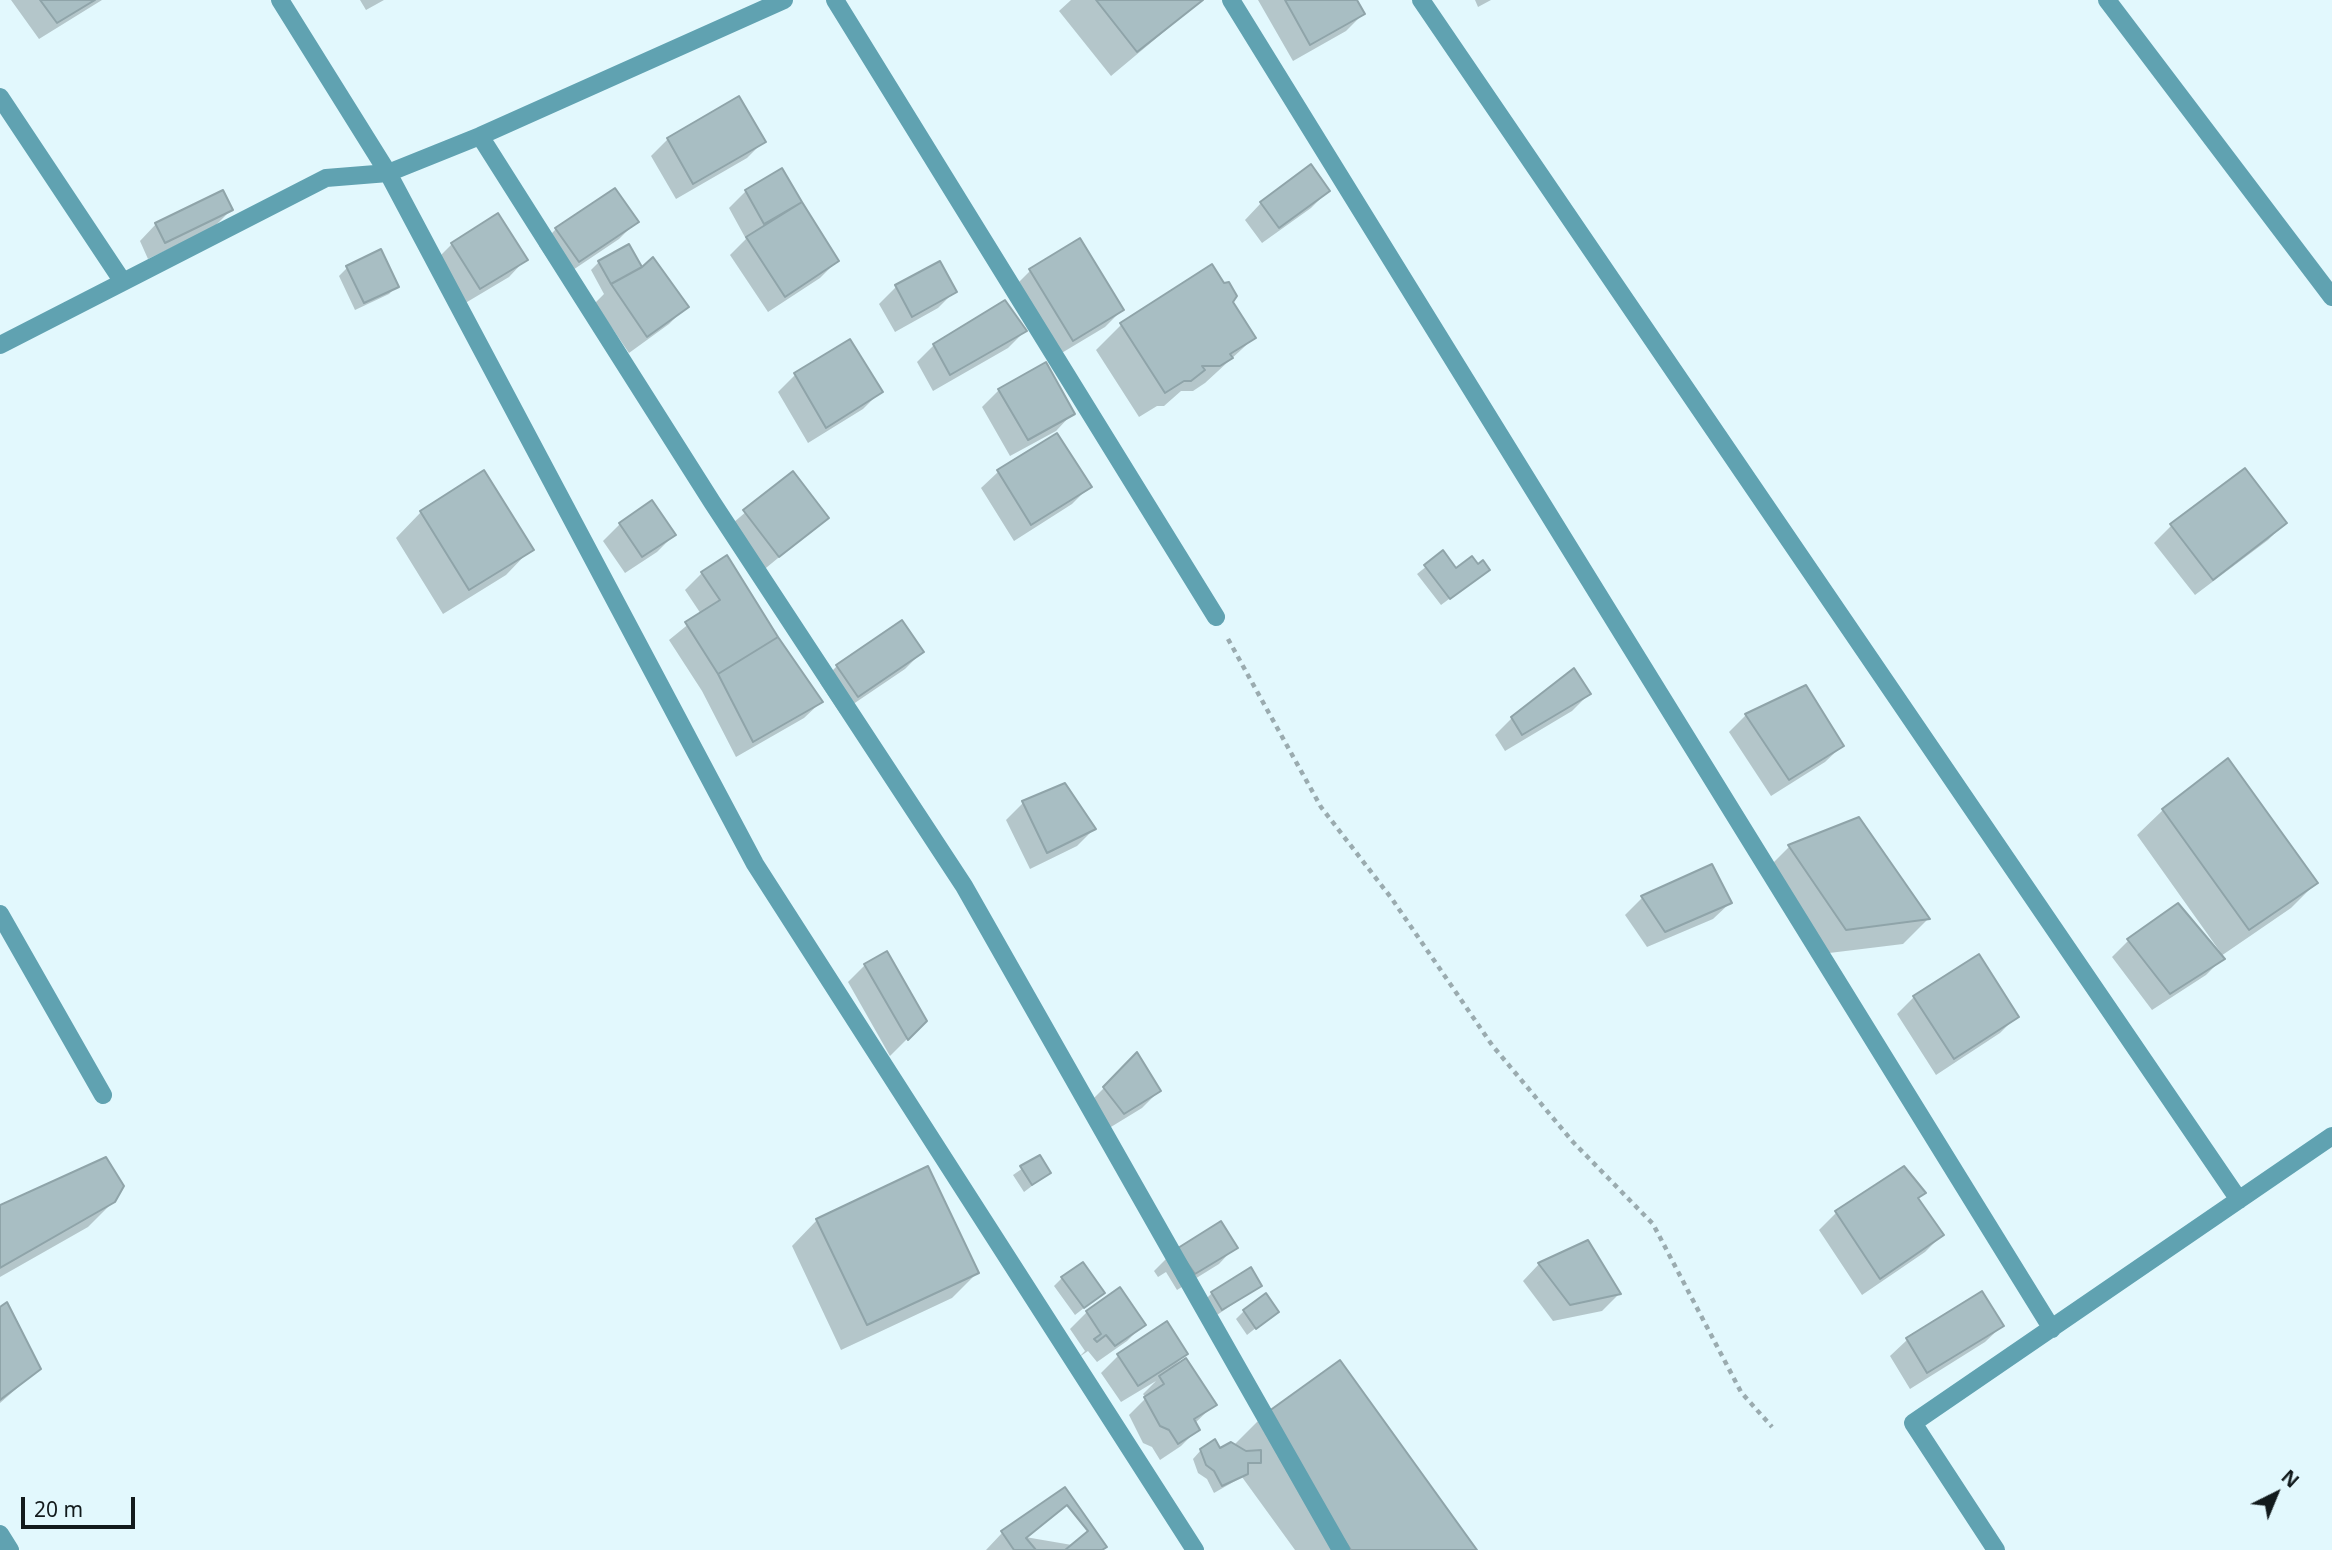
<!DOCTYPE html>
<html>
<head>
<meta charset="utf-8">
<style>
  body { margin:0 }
  #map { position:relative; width:2332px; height:1550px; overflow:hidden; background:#e2f8fd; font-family:"Noto Sans",sans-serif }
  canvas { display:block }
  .north { position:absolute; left:2241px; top:1459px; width:70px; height:70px; -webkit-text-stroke:5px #e2f8fd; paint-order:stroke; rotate:43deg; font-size:19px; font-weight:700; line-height:28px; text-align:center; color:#121a1c }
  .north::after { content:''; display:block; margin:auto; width:24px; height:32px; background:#121a1c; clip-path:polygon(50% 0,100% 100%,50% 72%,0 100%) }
  .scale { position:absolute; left:21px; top:1497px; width:114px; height:32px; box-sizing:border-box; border:4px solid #121a1c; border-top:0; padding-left:9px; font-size:21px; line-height:24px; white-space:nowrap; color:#121a1c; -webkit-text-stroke:5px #e2f8fd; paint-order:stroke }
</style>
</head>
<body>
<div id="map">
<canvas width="2332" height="1550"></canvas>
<div class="north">N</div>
<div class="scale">20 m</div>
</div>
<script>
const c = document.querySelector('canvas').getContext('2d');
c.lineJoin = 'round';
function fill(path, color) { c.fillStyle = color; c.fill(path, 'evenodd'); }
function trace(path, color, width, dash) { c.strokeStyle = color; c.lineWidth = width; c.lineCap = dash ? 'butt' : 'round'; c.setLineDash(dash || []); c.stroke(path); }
fill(new Path2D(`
  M11,0H102L39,39Z
  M360,0H384L366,10Z
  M1071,0H1202L1111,76L1059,11Z
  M1258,0H1355L1363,14L1346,31L1293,61Z
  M1475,0H1491L1478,7Z
  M668,139L764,141L747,158L676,199L651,156Z
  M782,171L837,261L820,278L768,312L730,255L746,239L729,208L746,191Z
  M1328,191L1311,208L1262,243L1245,220L1261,203Z
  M231,210L214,227L148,259L140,241L156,224Z
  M636,222L619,239L561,278L539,246L556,229Z
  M1079,241L1122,310L1105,327L1055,357L1013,288L1030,271Z
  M452,244L525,260L509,277L462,305L435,261Z
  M381,252L397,286L389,294L355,310L339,276L347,268Z
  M599,262L640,268L686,307L669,324L629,353L595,303L604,294L591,270Z
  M939,263L955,291L938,308L895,332L879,304L896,287Z
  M1223,285L1254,338L1205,383L1193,391H1181L1164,406H1157L1139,417L1096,350L1121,325Z
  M1004,302L1025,331L1008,348L933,391L917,362L934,345Z
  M849,342L880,392L863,409L808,443L778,392L795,375Z
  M999,390L1072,414L1056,431L1010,456L982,407Z
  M1057,435L1089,487L1072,504L1014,541L981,488L998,472Z
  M792,473L827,518L761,572L727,528Z
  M421,512L531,549L506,575L443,614L396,538Z
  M2285,523L2268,540L2195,595L2154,543L2171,526Z
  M620,524L674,535L657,552L625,573L603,541Z
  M1443,553L1456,570L1477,567L1488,570L1441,605L1417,574Z
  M727,558L821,702L804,718L736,757L702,691L669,640L701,614L685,590L702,573Z
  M902,622L922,652L905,669L840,713L820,683L837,666Z
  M1805,688L1842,746L1825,762L1771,796L1729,732L1746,715Z
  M1589,694L1572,711L1505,751L1495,735L1512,718Z
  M1064,785L1094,829L1077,846L1030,869L1006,820L1023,803Z
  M2163,810L2316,883L2291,908L2221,956L2223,958L2206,975L2152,1010L2112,957L2128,941L2221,953L2137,835Z
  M1789,847L1928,919L1903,944L1821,954L1764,872Z
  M1712,866L1730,903L1713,919L1647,947L1625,915L1642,898Z
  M865,965L925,1021L890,1056L848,982Z
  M1914,997L2017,1016L2000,1033L1936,1075L1897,1014Z
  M1137,1055L1159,1091L1142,1108L1106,1130L1087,1105Z
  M1039,1157L1049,1173L1024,1192L1013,1175Z
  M1923,1193L1917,1199L1942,1235L1925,1252L1862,1295L1819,1230L1836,1213Z
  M114,1201L88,1227L0,1277V1207Z
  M817,1220L977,1273L952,1298L841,1350L792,1246Z
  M1235,1247L1219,1264L1177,1290L1166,1272L1158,1277L1154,1271L1171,1254Z
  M1539,1264L1619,1294L1602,1311L1553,1321L1523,1281Z
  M1062,1278L1103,1293L1075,1315L1054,1286Z
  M1260,1286L1214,1317L1204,1301L1212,1293Z
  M0,1309L39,1369L0,1403Z
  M1244,1311H1277L1247,1335L1236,1319Z
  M1087,1312L1144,1324L1127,1341L1097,1362L1088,1351L1079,1357L1085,1351L1070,1329Z
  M1166,1323L1186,1354L1174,1366L1215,1404L1194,1424L1198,1429L1181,1446L1160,1460L1152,1447L1143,1443L1129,1415L1146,1398L1143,1394L1156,1381L1121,1402L1101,1373L1118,1356Z
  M2002,1326L1985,1342L1910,1389L1890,1356L1907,1340Z
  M1259,1420L1474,1550H1295L1242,1477L1214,1493L1207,1479L1198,1473L1193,1459L1201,1450H1219L1234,1445Z
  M1002,1533L1101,1550H986Z`), '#0003');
const building = new Path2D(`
  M40,0H95L57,23Z
  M1096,0H1203L1137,52Z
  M1285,0H1357L1365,14L1310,45Z
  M739,96L766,142L693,184L667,138Z
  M1311,164L1330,191L1279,228L1260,202Z
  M782,168L802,202L764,224L745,190Z
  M615,188L639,222L579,262L555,228Z
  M223,190L233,210L165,243L155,223Z
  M802,202L839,261L785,297L746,237Z
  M498,213L528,260L480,289L451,243Z
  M1080,238L1124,310L1073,341L1029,269Z
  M629,244L642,267L611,284L598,261Z
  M381,249L399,287L364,303L346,266Z
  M653,257L689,307L647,337L611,284L642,267Z
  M940,261L957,292L912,317L895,285Z
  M1212,264L1224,283L1229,282L1237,296L1233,302L1256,338L1230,354L1233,358L1220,366H1202L1205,370L1191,381H1184L1165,393L1120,323Z
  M1005,300L1027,331L950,375L933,344Z
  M850,339L883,392L826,428L794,373Z
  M1046,362L1075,414L1028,440L998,389Z
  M1057,433L1092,487L1031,525L997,470Z
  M2245,468L2287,523L2213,580L2170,524Z
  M484,470L534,550L469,590L420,511Z
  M793,471L829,518L779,557L743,510Z
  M652,500L676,535L642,557L619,523Z
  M1443,550L1456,568L1472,556L1478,564L1483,560L1490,570L1450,599L1424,565Z
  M727,555L778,637L718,674L685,622L720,600L701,572Z
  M902,620L924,652L858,697L836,665Z
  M778,637L823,702L753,742L718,674Z
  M1574,668L1591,694L1522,735L1511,717Z
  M1806,685L1844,746L1789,780L1745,714Z
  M2228,758L2318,883L2249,930L2162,809Z
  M1065,783L1096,829L1047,853L1022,801Z
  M1859,817L1930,919L1846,930L1788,845Z
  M1712,864L1732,903L1665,932L1641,896Z
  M2178,903L2225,959L2170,994L2127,939Z
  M887,951L927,1021L908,1040L864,964Z
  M1979,954L2019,1017L1954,1059L1913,996Z
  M1137,1052L1161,1091L1124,1114L1103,1087Z
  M1040,1155L1051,1173L1032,1185L1020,1166Z
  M106,1157L124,1186L115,1202L0,1268V1205Z
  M928,1166L979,1273L867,1325L816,1219Z
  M1904,1166L1926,1193L1918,1198L1944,1235L1880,1279L1835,1211Z
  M1221,1221L1238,1248L1195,1274L1183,1257L1170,1253Z
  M1588,1240L1621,1294L1570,1305L1538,1263Z
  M1083,1262L1105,1293L1084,1308L1061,1277Z
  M1251,1267L1262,1286L1222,1310L1211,1292Z
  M1120,1287L1146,1325L1115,1346L1106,1335L1097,1342L1094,1339L1101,1334L1086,1311Z
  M1982,1291L2004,1326L1927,1373L1906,1338Z
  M1266,1293L1279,1312L1256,1329L1243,1310Z
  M7,1302L41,1369L0,1400V1307Z
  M1167,1321L1188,1354L1138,1386L1117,1354Z
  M1186,1358L1217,1405L1194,1419L1200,1430L1178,1444L1169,1430L1160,1426L1144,1397L1164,1384L1159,1376Z
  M1340,1360L1477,1550H1351L1258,1419Z
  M1215,1439L1220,1448L1231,1442L1246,1451L1261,1450V1463H1248V1474L1222,1486L1214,1471L1206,1465L1200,1449Z
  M1065,1487L1107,1547L1102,1550H1014L1001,1531Z
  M1067,1505L1088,1531L1065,1550H1036L1026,1538Z`);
fill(building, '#a8bec3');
trace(building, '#8fa4a9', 2);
trace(new Path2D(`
  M1228,639L1321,807L1392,899L1492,1045L1573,1142L1653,1224L1741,1392L1772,1427`), '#9aabaf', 4.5, [5, 5]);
trace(new Path2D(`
  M280,0L388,173L755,864L1195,1550
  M835,0L1216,617
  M1231,0L2052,1329
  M1421,0L2239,1200
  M2107,0L2332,297
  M0,97L123,282
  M480,136L712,502L964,886L1341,1550
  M0,345L326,178L388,173L480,136L784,0
  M0,914L103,1095
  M0,1534L10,1550
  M1996,1550L1913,1423L2332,1136`), '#60a2b1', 18);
</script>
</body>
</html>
